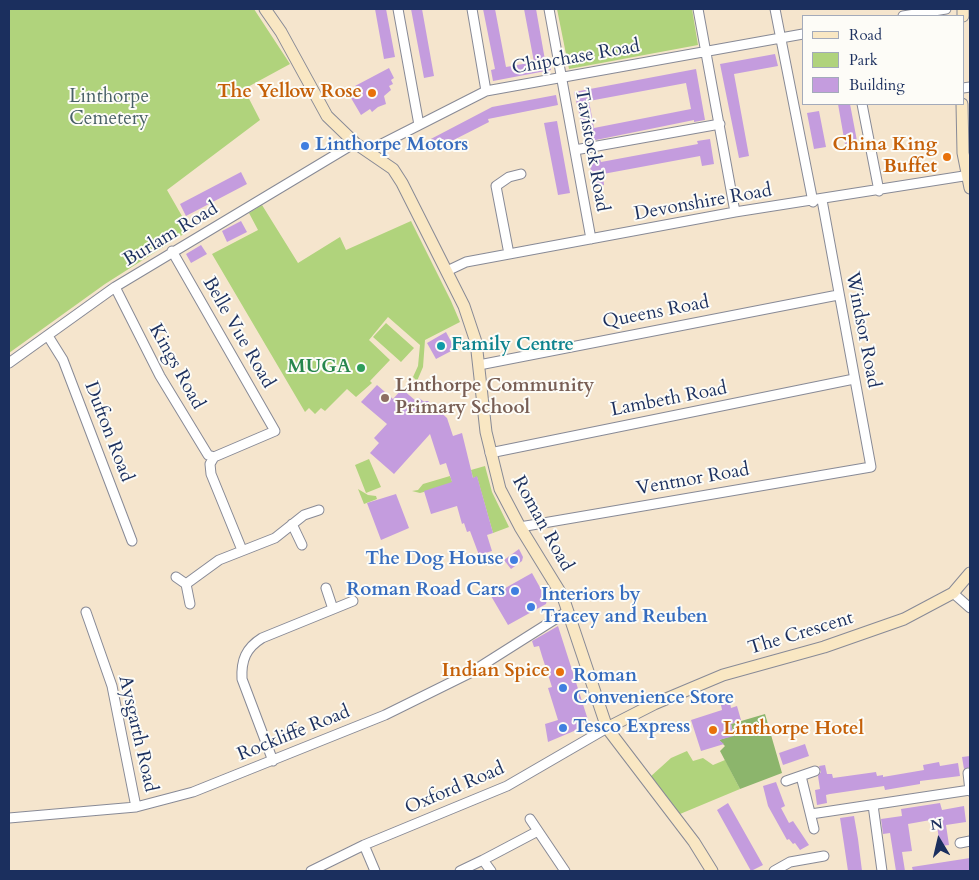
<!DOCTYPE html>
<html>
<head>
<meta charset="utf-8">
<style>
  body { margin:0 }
  #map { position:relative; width:979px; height:880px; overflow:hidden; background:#f5e5cd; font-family:Cardo,serif }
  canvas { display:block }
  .frame { position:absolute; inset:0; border:10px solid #1b2f5e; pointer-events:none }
  .legend { position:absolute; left:802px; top:15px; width:162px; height:90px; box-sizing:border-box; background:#fdfcf7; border:1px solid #a3aaba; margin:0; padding:6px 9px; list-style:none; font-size:15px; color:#1b2f5e }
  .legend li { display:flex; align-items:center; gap:10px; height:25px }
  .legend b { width:25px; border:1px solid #a3aaba }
  .north { position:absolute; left:914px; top:815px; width:50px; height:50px; -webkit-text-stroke:4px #fdfcf7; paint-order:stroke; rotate:351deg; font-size:14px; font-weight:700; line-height:20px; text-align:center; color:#1b2f5e }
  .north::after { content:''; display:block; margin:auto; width:18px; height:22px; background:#1b2f5e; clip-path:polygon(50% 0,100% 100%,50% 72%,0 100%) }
</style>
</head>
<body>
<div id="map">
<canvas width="979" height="880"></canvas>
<div class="frame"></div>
<ul class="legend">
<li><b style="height:6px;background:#f9e7c3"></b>Road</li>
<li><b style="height:14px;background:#b0d37c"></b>Park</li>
<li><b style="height:14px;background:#c49cde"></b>Building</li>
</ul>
<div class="north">N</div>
</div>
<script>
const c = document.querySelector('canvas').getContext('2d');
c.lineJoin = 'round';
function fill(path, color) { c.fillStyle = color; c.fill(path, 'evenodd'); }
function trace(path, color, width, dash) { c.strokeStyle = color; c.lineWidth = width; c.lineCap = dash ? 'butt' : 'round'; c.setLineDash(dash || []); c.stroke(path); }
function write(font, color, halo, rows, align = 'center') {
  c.font = font + ' Cardo,serif'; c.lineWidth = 4; c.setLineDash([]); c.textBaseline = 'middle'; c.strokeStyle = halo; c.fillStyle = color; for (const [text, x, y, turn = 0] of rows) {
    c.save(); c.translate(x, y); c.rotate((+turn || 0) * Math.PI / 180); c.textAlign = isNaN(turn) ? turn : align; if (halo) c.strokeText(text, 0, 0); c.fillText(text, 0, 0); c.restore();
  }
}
fill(new Path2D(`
  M9,9H254L290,64L244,89L260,120L167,190L190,230L105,284L9,353Z
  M557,9H692L698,45L569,69Z
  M262,205L298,263L340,237L346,250L411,221L451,301L460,322L425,340L423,367L417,381L413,377L418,366L420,345L388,317L369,340L390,360L370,381L372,383L356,397L347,389L325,411L321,408L315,414L309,408L305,412L212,254L258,230L249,213Z
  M386,323L414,348L401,362L373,337Z
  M369,459L381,487L366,493L355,465Z
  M485,466L492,492L509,527L493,533L477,477L473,478L471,470Z
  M450,476L453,484L420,493L412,491L418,490L423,484Z
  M358,489L368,495L376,496L377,499L364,504Z
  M687,751L693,761L703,758L713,765L725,760L740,789L680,814L650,777L671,758Z`), '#b0d37c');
fill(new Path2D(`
  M765,714L782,773L740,789L720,751L725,746L719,740L734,735L731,724Z`), '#8cb56c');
fill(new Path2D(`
  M375,9H386L395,57L384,59Z
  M411,9H422L434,76L424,78Z
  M483,9H495L506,67L534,62L524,9H536L545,60L549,59L551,70L493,81L491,70L495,69Z
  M775,54L778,66L734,74L749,156L739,158L720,64Z
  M389,68L394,78L391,80L393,84L389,86L391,90L384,96L386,104L378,107L372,112L370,109L361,115L351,98L359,93L355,86Z
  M696,69L705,120L694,122V120L586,142L574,92ZM686,83L691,109L594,128L589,101Z
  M556,95L558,105L488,119L489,122L432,151L427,141L492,107Z
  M838,104H850L857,141L845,144Z
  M819,111L826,147L814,149L807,113Z
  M557,121L570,193L558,195L544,123Z
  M710,139L714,164L702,166L700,156L603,174L604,185L594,187L589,161L600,159L601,162L698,144L697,141Z
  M241,172L247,184L186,216L180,204Z
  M241,221L247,232L227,242L222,231Z
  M201,245L207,254L191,263L186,254Z
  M446,332L455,349L436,359L427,343Z
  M377,385L393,399L402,389L416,401L419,398L423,401H428L447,418L453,436L462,433L473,478L477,476L493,533L487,535L492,551L479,555L470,531L467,532L464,523L462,524L457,506L431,514L424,491L452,482L446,463L440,465L430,434L394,474L370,453L379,443L374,438L387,424L361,402Z
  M396,494L409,528L381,540L367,503Z
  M519,549L523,557L522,561L511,569L504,560Z
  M532,573L547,600L546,604L508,625L491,596Z
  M558,626L588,720L574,731L548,742L545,724L558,720L548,688L552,687L542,656L539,646L534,647L532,641Z
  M730,703L731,708L737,706L741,720L731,724L734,736L719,740L724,744L701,751L691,720L722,710L721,705Z
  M805,744L809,756L783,765L779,753Z
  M970,756V767L964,769L962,757Z
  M939,762L940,766L958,763L960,776L920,781V784L885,790L884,786L830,794L826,795L827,803L817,805L815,790L820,789L818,776L821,772L819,766L825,765L827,774H832L833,778L876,772L877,776L883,775V777L924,770L923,765Z
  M776,782L785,806L781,808L789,823L793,821L809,845L800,850L795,843L793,844L789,839L787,840L768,806L763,786Z
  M728,803L763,865L751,871L717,810Z
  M940,803L942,810L964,806L966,822L946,825L949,845L940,846L936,819L908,824L912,851L902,852L905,871H896L890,833L883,834L881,819L902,816L901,809Z
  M854,816L858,839L862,871H848L844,844L840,818Z
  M970,858V871H913L912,867Z`), '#c49cde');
const street = new Path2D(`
  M398,9L419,125
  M472,9L486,91
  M549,9L591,239
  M698,9L735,212
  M775,9L813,202
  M903,16L946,9
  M963,88L970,87
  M862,104L879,191
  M575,150L720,124
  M368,151L486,91L803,34
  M172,251L275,431L214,457
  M509,254L496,186L509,177L521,174
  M447,271L466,262L735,212L970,175
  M115,287L160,376L208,455L214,457
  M48,336L63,360L132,541
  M9,363L115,287L355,143
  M479,365L838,295
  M490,453L854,379
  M214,457L210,464L211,474L242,550
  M292,524L302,545
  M520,527L871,467L822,200
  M176,577L186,584
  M326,588L333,609
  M953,593L970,608
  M190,604L186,584L219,560L275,538L304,515L319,510
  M86,612L112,686L136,807
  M273,761L242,679C241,660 246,648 262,638L353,601
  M968,773L970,791
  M801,776L814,829
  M786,781L815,771
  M873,805L882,871
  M811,814L970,790
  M9,818L136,807L193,792L385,715L470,673L568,611
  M530,819L565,871
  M960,843L970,841
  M364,845L375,871
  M483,860L538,831
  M311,871L364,845L507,786L607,728
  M460,871L483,860L491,871
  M774,871L790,862L824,856`);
const secondary = new Path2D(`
  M265,9L281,32L327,116L355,143L393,169L402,183L464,306L476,342L486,432L500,489L520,527L563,597L607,728L694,842L712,871
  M963,16V9
  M962,104L963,153L970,188
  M607,728L654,704L723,675L824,647L904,619L953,593L970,573`);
trace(street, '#888a96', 11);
trace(secondary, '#888a96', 13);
trace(street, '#fff', 9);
trace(secondary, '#f9e7c3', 11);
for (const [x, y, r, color] of [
  [372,93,5,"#e8710a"],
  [305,146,5,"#3f7fe0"],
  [947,157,5,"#e8710a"],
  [441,346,5,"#0f9aa8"],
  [361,368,5,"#2e9e5b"],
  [385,398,5,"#8d6e63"],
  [514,560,5,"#3f7fe0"],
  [515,591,5,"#3f7fe0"],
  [531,607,5,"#3f7fe0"],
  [560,672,5,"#e8710a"],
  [563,688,5,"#3f7fe0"],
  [563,728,5,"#3f7fe0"],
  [713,730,5,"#e8710a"]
]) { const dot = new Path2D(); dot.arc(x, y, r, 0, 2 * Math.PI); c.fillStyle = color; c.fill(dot); trace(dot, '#fdfcf7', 2); }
write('19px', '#1b2f5e', '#fdfcf7', [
  ["Chipchase Road",576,58,-10],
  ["Tavistock Road",591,150,80],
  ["Devonshire Road",703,203,-10],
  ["Burlam Road",171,235,-31],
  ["Queens Road",656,313,-11],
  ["Windsor Road",862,330,79],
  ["Belle Vue Road",238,333,60],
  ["Kings Road",176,367,61],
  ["Lambeth Road",669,400,-11],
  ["Dufton Road",108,432,69],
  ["Ventnor Road",693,480,-10],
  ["Roman Road",542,524,61],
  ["The Crescent",801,634,-17],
  ["Aysgarth Road",137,734,77],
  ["Rockliffe Road",294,734,-22],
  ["Oxford Road",455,789,-23]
]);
write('bold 19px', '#c56008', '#fdfcf7', [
  ["The Yellow Rose",362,93],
  ["China King",937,146],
  ["Buffet",937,168],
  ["Indian Spice",550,672],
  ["Linthorpe Hotel",723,730,"left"]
], 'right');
write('19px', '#486067', '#fdfcf7', [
  ["Linthorpe",109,98],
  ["Cemetery",109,120]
]);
write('bold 19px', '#366cbe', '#fdfcf7', [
  ["Linthorpe Motors",315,146],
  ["The Dog House",504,560,"right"],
  ["Roman Road Cars",505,591,"right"],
  ["Interiors by",541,596],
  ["Tracey and Reuben",541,618],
  ["Roman",573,677],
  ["Convenience Store",573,699],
  ["Tesco Express",573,728]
], 'left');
write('bold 19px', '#0d838f', '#fdfcf7', [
  ["Family Centre",451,346]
], 'left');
write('bold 19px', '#27864d', '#fdfcf7', [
  ["MUGA",351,368]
], 'right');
write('bold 19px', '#785e54', '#fdfcf7', [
  ["Linthorpe Community",395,387],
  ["Primary School",395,409]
], 'left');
</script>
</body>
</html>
